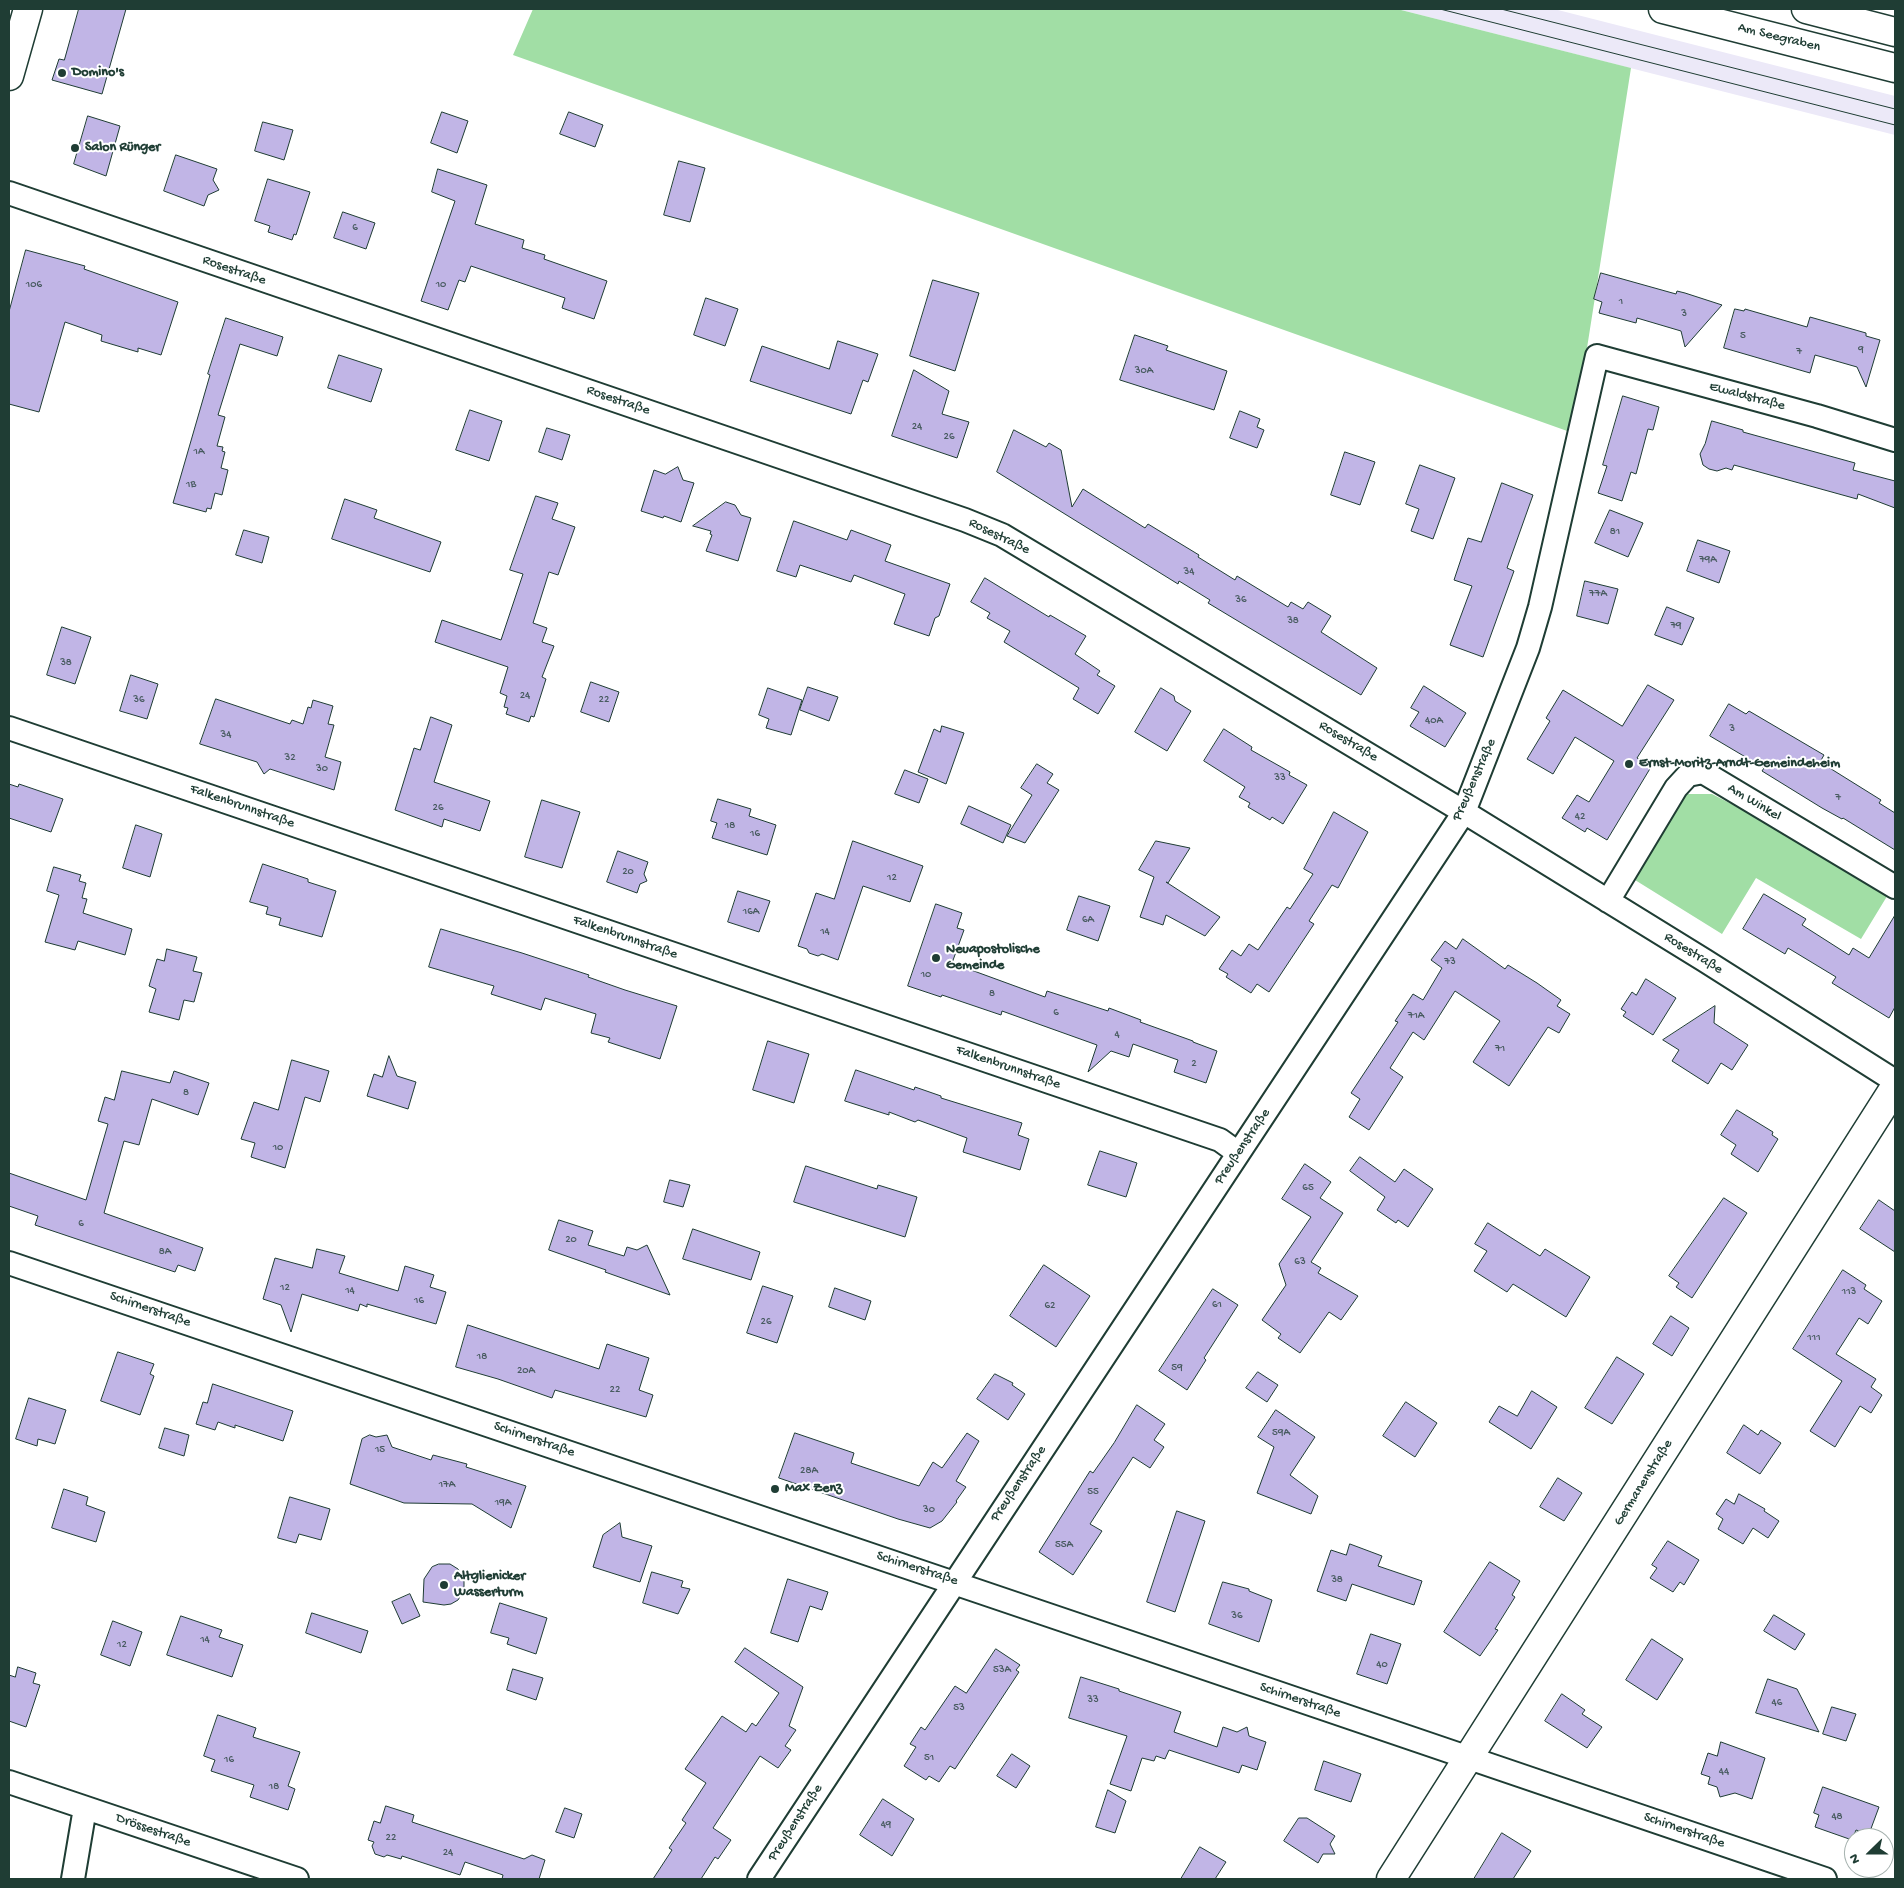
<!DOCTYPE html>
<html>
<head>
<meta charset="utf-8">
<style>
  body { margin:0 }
  #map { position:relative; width:1904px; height:1888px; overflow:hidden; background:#fff; font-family:"Gochi Hand",sans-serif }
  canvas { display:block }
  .frame { position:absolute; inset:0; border:10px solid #1f3d34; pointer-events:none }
  .north { position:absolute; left:1844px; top:1828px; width:50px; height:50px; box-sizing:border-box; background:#fff; border:1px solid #a5b1ae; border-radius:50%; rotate:248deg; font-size:14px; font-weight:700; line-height:20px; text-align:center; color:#1f3d34 }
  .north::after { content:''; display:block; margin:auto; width:18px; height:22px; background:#1f3d34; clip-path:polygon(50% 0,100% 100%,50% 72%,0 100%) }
</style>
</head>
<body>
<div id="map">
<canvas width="1904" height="1888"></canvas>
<div class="frame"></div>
<div class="north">N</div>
</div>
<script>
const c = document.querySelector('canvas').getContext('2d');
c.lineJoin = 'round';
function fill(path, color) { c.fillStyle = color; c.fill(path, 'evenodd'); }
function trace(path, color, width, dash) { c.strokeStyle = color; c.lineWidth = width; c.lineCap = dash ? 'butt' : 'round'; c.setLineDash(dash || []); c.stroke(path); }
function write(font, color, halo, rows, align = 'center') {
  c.font = font + ' "Gochi Hand",sans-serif'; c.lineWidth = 4; c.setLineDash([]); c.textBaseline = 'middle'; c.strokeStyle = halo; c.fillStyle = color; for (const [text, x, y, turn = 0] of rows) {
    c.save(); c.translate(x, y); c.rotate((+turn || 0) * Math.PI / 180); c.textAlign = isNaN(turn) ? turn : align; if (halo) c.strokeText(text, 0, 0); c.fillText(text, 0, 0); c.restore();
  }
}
fill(new Path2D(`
  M1397,9H1554L1895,96V135Z`), '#ece9f8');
fill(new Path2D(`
  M533,9H1397L1631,68L1587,348L1570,432L513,55Z
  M1686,794H1712L1784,831L1889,893L1861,939L1756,878L1722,934L1635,880Z`), '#a1dea5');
const building = new Path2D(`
  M79,9H126L102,94L52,80L59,59L64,60Z
  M442,112L468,121L457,153L431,143Z
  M569,112L603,125L595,147L560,134Z
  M88,116L120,126L106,176L74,164Z
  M263,122L293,130L284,160L255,151Z
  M176,155L217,169L213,180L219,190L208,195L204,206L164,191Z
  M679,161L705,168L690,222L664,215Z
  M438,169L487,185L475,224L524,240L522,248L545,255L544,259L607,281L594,319L562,308L565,298L471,266L465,282L459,280L448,310L421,301L455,201L432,192Z
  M268,179L310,192L296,235L294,234L292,240L268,232L270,226L255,221Z
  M343,212L375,223L366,249L334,238Z
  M26,250L85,266L84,269L178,302L161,355L138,348V352L101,341L102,335L65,322L39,412L9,404V312Z
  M1601,273L1676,294L1677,291L1685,293L1722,305L1685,347L1681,331L1637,318L1636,323L1599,313L1602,302L1594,299Z
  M933,280L979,293L955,371L910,356Z
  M706,298L738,309L725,346L694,335Z
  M1735,309L1744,311L1745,309L1807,327L1810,317L1866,333V336L1880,340L1866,387L1857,367L1815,355L1810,373L1724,348Z
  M226,318L283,337L277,356L240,344L218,415L225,417L217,446L223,447L222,451L225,452L221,468L228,470L222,495L215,493L211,509L207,508L206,512L173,503L210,375L208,374Z
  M1135,335L1168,346L1166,350L1227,371L1214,410L1120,380Z
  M838,341L878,354L868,382L863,380L851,414L750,381L762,346L829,369Z
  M339,355L382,369L371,402L328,388Z
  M914,370L949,391L942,414L969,422L957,458L892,436Z
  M1623,396L1659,407L1653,430L1648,429L1636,474L1631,472L1622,501L1598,493L1607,466L1603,465Z
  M470,410L502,421L489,461L456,450Z
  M1240,411L1260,419L1257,427L1264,430L1257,448L1230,438Z
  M1712,421L1743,430V432L1855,463L1853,470L1895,481V508L1858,494L1857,499L1734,465L1732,470L1726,468L1717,471L1709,469L1703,465L1700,454L1705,444Z
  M547,428L570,435L562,460L539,452Z
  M1014,430L1046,447L1049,443L1061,450L1072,507L1083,489L1145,528L1148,524L1199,555L1198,557L1235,580L1237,576L1288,607L1291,602L1303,609L1308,602L1331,616L1321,632L1377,668L1361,695L1208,603L1210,600L1179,581L1178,584L997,472Z
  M1345,452L1375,462L1360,505L1331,495Z
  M1420,465L1455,478L1433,539L1411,531L1419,509L1406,504Z
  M678,467L683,480L694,483L681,522L664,516L663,518L641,511L654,470L665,474Z
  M1502,483L1533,495L1507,568L1514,571L1483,657L1450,645L1472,586L1454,580L1468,538L1481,542Z
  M536,496L558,503L552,519L575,527L558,575L549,572L533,623L547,628L542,642L554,646L542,677L546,679L534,717L531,716L529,722L506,714L508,708L504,707L507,696L500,693L508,667L435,642L442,620L501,640L523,574L510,570Z
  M345,499L377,510L374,518L441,542L430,572L332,539Z
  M726,502L735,505L741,515L751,518L738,561L706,551L712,535L710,534L711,531L693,526Z
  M1610,510L1643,523L1628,557L1595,543Z
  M794,521L847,540L851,530L891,545L885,561L950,584L939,616L935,618L929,636L894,624L905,594L854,575L851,582L800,565L796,577L777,571Z
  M244,530L269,537L262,563L236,555Z
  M1698,540L1730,551L1719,583L1687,571Z
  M985,578L1049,617L1050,615L1086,636L1075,654L1100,671L1097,675L1115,686L1098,714L1073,699L1079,688L1004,642L1010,631L987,618L990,613L971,602Z
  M1585,581L1618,589L1608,624L1577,616Z
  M1667,607L1694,618L1682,645L1655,635Z
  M62,627L91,637L75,684L47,675Z
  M131,675L158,684L147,719L120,711Z
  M591,682L619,692L609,722L581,712Z
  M1648,685L1674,700L1637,758L1651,767L1607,840L1587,828L1585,832L1562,818L1577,795L1589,802L1614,761L1575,737L1553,774L1527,759L1550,721L1546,718L1563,690L1622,726Z
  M1424,686L1466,713L1445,747L1410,726L1419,712L1411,708Z
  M808,687L838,697L829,721L800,710Z
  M768,688L802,700L791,735L766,728L769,719L759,715Z
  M1161,688L1174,696L1175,701L1191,711L1167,751L1135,732Z
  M216,699L290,724L292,720L303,724L308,707L311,708L313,700L333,706L328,724L334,725L325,757L341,762L334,790L270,769L264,774L257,762L200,744Z
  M1729,704L1746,714L1749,711L1824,755L1820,762L1881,800L1879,803L1895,813V850L1843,818L1842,819L1822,808L1762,771L1764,768L1710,736Z
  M431,717L452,725L434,782L490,801L480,831L444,819L442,827L395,810L414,748L420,750Z
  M942,726L964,733L946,784L918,772L934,729L940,732Z
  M1224,729L1252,747L1251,750L1290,772L1289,775L1307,785L1283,824L1272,817L1270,820L1248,807L1250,803L1239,797L1245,787L1204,761Z
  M1037,764L1053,774L1047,783L1059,790L1025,843L1007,836L1032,795L1021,788Z
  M905,770L928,779L919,803L895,794Z
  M9,784L18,787L19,784L63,799L51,832L9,818Z
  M718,799L751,809L749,816L776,825L767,855L712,838L717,823L711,821Z
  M542,800L580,812L562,868L525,857Z
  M969,806L1011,825L1003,843L961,824Z
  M1334,812L1368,832L1338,888L1332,885L1309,921L1314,924L1269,992L1257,984L1251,993L1226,977L1228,974L1219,969L1232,950L1241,956L1249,944L1258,950L1287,907L1290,909L1313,874L1304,869Z
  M136,825L162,834L150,877L123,868Z
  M853,841L923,866L910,902L863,886L838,960L822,954L818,956L809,953L807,949L798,946L816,893L834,899Z
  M1156,841L1190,848L1168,883L1166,882L1220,917L1205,936L1166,915L1163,925L1140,917L1154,877L1139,870Z
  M618,851L648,862L644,874L647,881L640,884L637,893L607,882Z
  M263,864L308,879V882L336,891L322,937L279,925L281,918L266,914L268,907L250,902Z
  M54,867L81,875L79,881L86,883L82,898L87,899L83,913L132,929L125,955L78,941L75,950L45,942L59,895L47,891Z
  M738,891L770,901L759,932L728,922Z
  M1764,894L1806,919L1802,925L1849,955L1853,948L1869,958L1895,915V1007L1889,1018L1832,983L1836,977L1788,948L1785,954L1743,929Z
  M1079,896L1110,906L1098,941L1067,930Z
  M936,904L962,913L957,928L964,930L952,963L1045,997L1047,991L1108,1011L1109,1008L1141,1020L1140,1022L1193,1041V1042L1217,1051L1206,1083L1174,1072L1178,1060L1133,1044L1129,1057L1111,1051L1088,1072L1097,1045L1002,1011L1001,1015L942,995L941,997L908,986Z
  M441,929L522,953L589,975L588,977L625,990L677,1006L660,1059L608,1042L610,1038L591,1033L596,1014L545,998L541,1010L491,994L494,986L429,967Z
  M1463,939L1505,969L1508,965L1537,983L1561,1000L1557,1006L1570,1014L1559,1033L1548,1027L1509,1086L1473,1062L1500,1021L1455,991L1424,1040L1413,1032L1390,1068L1403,1077L1369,1130L1349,1117L1360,1099L1351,1093L1398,1022L1395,1021L1413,994L1423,1000L1442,968L1431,960L1445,941L1456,949Z
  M167,949L197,957L193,971L202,973L194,1002L184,1000L179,1020L149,1012L156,989L149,986L157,959L164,961Z
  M1646,979L1676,998L1653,1035L1623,1016L1626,1012L1621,1009L1632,992L1636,995Z
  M1715,1006L1714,1023L1748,1045L1732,1070L1721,1063L1708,1084L1672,1061L1679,1050L1663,1040Z
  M768,1041L809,1054L794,1103L753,1090Z
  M389,1056L397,1076L416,1082L408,1109L367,1096L374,1074L382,1077Z
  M292,1060L329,1071L320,1102L305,1097L285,1168L251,1157L255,1143L241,1139L254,1102L278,1110Z
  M856,1070L914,1090L915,1087L941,1096V1098L1022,1123L1018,1135L1029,1139L1020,1170L963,1152L967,1138L918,1120L915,1122L889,1112V1115L845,1101Z
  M122,1071L170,1083L174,1071L209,1083L198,1115L152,1099L139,1145L124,1141L104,1213L203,1248L195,1271L178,1265L175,1272L35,1225L38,1216L9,1206V1173L86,1200L108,1124L98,1121L105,1097L114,1100Z
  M1737,1110L1773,1132L1772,1135L1778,1139L1758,1172L1731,1154L1736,1145L1721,1135Z
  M1100,1151L1137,1163L1126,1197L1088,1185Z
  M1360,1157L1395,1182L1404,1169L1433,1189L1408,1227L1398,1220L1396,1223L1377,1210L1385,1197L1350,1171Z
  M1305,1164L1331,1182L1320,1198L1343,1213L1311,1262L1321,1268L1318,1273L1358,1296L1341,1320L1329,1312L1300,1353L1278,1338L1281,1334L1262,1320L1286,1285L1279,1264L1311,1217L1282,1199Z
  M806,1166L877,1189L878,1185L917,1197L905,1237L794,1202Z
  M670,1180L690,1185L683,1207L664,1202Z
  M1724,1198L1747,1213L1692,1298L1676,1287L1679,1283L1669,1276Z
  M1879,1200L1895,1211V1252L1860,1229Z
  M559,1220L593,1231L588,1245L624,1256L627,1247L637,1250L647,1245L670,1295L605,1272L606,1270L549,1250Z
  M1488,1223L1540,1256L1545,1249L1590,1277L1566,1317L1513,1284L1507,1292L1474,1271L1487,1251L1475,1244Z
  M693,1229L760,1252L751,1280L683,1259Z
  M317,1249L345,1256L339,1273L398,1291L405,1266L434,1275L430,1287L446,1292L436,1324L367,1304V1307L360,1304L358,1311L302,1294L291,1332L281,1305L263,1299L275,1258L312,1268Z
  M1044,1265L1090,1296L1056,1347L1010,1316Z
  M1843,1270L1866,1285L1864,1289L1882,1301L1868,1324L1859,1318L1836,1354L1876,1379L1871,1387L1882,1395L1871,1413L1860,1406L1835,1447L1810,1431L1842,1381L1793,1349Z
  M763,1286L793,1296L777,1343L747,1333Z
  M835,1288L871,1301L865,1320L829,1307Z
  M1213,1289L1238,1305L1204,1358L1206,1360L1187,1390L1159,1371Z
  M1671,1316L1689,1328L1672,1356L1653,1344Z
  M468,1325L599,1369L607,1344L649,1358L639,1390L653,1395L646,1417L555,1390L552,1398L498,1379L456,1367Z
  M118,1352L154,1364L150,1374L154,1376L140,1415L101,1401Z
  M1617,1357L1644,1374L1612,1424L1585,1408Z
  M1258,1372L1278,1385L1267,1402L1246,1388Z
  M995,1374L1013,1383L1012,1385L1025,1394L1008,1420L977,1399Z
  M213,1384L293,1411L283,1441L235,1425V1428L218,1422L215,1430L196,1424L203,1402L207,1403Z
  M1532,1391L1557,1407L1531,1449L1489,1422L1499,1406L1517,1416Z
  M29,1398L66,1410L55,1444L38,1439L37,1446L16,1439Z
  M1406,1402L1437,1423L1415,1457L1383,1436Z
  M1137,1405L1165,1424L1154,1440L1164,1447L1150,1468L1133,1457L1090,1524L1102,1531L1073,1575L1039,1552L1090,1471L1093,1473L1114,1443Z
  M1276,1410L1315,1437L1290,1475L1318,1496L1311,1514L1257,1493L1274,1447L1258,1437Z
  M1744,1425L1758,1435L1761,1430L1781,1443L1760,1474L1727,1453Z
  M165,1428L189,1435L184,1456L159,1448Z
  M795,1433L854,1453L851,1463L919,1486L933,1462L942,1468L967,1433L979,1441L956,1481L966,1487L956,1501L957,1502L942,1521L930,1528L898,1519L779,1478Z
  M370,1435L376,1437L387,1435L392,1447L431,1460L433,1455L467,1464L466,1467L526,1486L511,1528L472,1504L404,1503L350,1484L362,1439Z
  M1558,1478L1582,1493L1564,1521L1540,1507Z
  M64,1489L88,1497L86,1505L105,1512L96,1542L52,1528Z
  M1739,1494L1765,1509L1764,1511L1779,1521L1768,1538L1753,1528L1743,1544L1718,1529L1723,1519L1716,1514L1726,1499L1734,1504Z
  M290,1497L330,1509L321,1540L299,1534L296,1543L278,1538Z
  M1177,1511L1205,1521L1175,1612L1147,1602Z
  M620,1523L622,1537L652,1546L640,1582L593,1567L603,1535Z
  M1668,1541L1699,1560L1684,1585L1680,1582L1673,1592L1650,1578L1657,1568L1652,1565Z
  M1350,1544L1382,1556L1378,1566L1422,1581L1414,1605L1352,1584L1346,1601L1317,1591L1331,1550L1346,1555Z
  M1490,1562L1520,1581L1512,1595L1515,1597L1495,1629L1498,1630L1480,1656L1444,1632Z
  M439,1564H450L458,1569L464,1581V1590L458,1600L451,1604L444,1605L423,1602L424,1579L432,1567Z
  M652,1572L683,1581L681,1587L690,1589L678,1614L643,1603Z
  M788,1579L828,1592L822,1610L810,1606L798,1642L771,1633Z
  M1223,1582L1249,1589V1591L1272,1600L1259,1642L1209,1624Z
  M410,1594L420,1616L402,1624L392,1602Z
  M500,1603L547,1618L536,1654L507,1644L509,1638L491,1633Z
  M312,1613L368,1631L361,1653L306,1633Z
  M1774,1615L1805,1634L1795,1650L1764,1631Z
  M181,1616L222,1630L219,1637L243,1645L232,1677L167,1655Z
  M113,1621L142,1632L130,1666L101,1655Z
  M1371,1634L1401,1644L1387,1684L1357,1674Z
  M1652,1639L1683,1659L1657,1700L1626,1680Z
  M745,1648L803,1687L789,1726L796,1730L785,1746L791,1750L778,1768L760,1756L713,1828L731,1840L718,1859L715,1857L701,1879H653L672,1850L669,1848L686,1823L682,1820L706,1783L685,1769L722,1716L746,1732L752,1723L756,1726L779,1693L735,1662Z
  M996,1649L1020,1665L1016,1670L1019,1672L955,1769L950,1766L939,1782L929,1776L926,1780L904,1766L916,1747L910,1744L921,1727L925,1730L955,1686L966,1693Z
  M18,1667L36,1673L33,1683L40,1685L26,1727L9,1721V1675L15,1677Z
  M513,1669L543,1678L536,1700L507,1690Z
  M1081,1677L1119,1689V1691L1181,1712L1174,1732L1217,1747L1223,1727L1237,1732L1247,1727L1249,1736L1266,1742L1257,1770L1242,1765L1239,1773L1169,1750L1165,1759L1156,1756L1154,1761L1142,1758L1131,1791L1110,1784L1127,1736L1069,1718Z
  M1768,1679L1797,1689L1819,1732L1756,1713Z
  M1562,1694L1585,1710L1582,1714L1602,1727L1587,1748L1545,1721Z
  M1832,1707L1856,1714L1846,1741L1823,1734Z
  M218,1715L256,1728L253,1737L300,1752L288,1786L295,1789L288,1810L250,1797L254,1785L211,1771L215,1760L204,1756Z
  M1721,1742L1765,1758L1752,1799L1735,1793L1720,1797L1717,1787L1708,1784L1710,1777L1701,1774L1708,1753L1717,1756Z
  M1012,1754L1030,1766L1016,1788L997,1776Z
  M1324,1761L1361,1774L1351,1802L1315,1790Z
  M1823,1787L1879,1807L1869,1834L1856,1830L1852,1840L1815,1827L1819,1815L1814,1813Z
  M1108,1790L1126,1801L1115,1833L1096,1827Z
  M883,1799L914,1819L892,1856L860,1835Z
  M386,1806L414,1815L412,1822L524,1859L532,1855L545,1860L539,1879H502L503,1875L465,1862L460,1875L402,1856L401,1859L387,1855L384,1857L375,1854L372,1846L374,1842L368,1840L374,1821L380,1823Z
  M565,1808L582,1814L574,1838L556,1832Z
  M1299,1818H1307L1335,1836L1330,1844L1335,1854H1323L1318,1863L1284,1841Z
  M1502,1833L1531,1851L1513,1879H1474Z
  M1200,1847L1226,1862L1215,1879H1181Z`);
fill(building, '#c1b5e6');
trace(building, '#1f3d34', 1);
const minor = new Path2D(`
  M9,193L965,520L1002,535L1464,812L1704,960L1895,1081
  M9,728L1220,1140L1238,1153
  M1608,901L1676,788L1688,775L1703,772L1895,887
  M9,1263C614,1467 1220,1673 1825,1879
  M9,1782L297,1879
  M73,1879L85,1808
  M759,1879L1464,812L1528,648L1540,607L1597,356L1817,416L1895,440`);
const tertiary = new Path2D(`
  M9,76L28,9
  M1391,1879L1895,1087`);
const primary = new Path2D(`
  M1663,9L1895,68
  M1806,9L1895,32`);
trace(minor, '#1f3d34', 26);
trace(tertiary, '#1f3d34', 31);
trace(primary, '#1f3d34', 31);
trace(minor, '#fff', 22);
trace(tertiary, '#fff', 28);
trace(primary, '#fff', 28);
trace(new Path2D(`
  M1440,9L1895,125
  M1501,9L1895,109`), '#1f3d34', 1);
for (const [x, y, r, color] of [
  [62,73,5,"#1f3d34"],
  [75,148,5,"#1f3d34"],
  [1629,764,5,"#1f3d34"],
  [936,958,5,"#1f3d34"],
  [775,1489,5,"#1f3d34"],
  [444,1585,5,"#1f3d34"]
]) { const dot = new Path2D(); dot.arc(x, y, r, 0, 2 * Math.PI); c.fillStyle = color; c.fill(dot); trace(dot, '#fff', 2); }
write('11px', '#485b60', null, [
  ["6",355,228],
  ["106",34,285],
  ["10",441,285],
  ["1",1621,302],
  ["3",1684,314],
  ["5",1743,336],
  ["9",1861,350],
  ["7",1799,352],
  ["30A",1144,371],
  ["24",917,427],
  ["26",949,437],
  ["1A",199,452],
  ["1B",191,485],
  ["81",1615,532],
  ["79A",1708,560],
  ["34",1189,572],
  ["77A",1598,594],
  ["36",1241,600],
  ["38",1293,621],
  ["79",1676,626],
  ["38",66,663],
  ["24",525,696],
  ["36",139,700],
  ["22",604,700],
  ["40A",1434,721],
  ["3",1732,729],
  ["34",226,735],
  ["32",290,758],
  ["30",322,769],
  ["33",1280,778],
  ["7",1838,798],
  ["26",438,808],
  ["42",1580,817],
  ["18",730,826],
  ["16",755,834],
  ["20",628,872],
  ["12",892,878],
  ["16A",751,912],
  ["6A",1088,920],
  ["14",825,932],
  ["73",1450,962],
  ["10",926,975],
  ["8",992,994],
  ["6",1056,1013],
  ["71A",1416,1016],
  ["4",1117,1035],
  ["71",1500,1049],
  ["2",1194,1064],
  ["8",186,1093],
  ["10",278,1148],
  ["65",1308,1188],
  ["6",81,1224],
  ["20",571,1240],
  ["8A",165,1252],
  ["63",1300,1262],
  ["12",285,1288],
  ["14",350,1291],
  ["113",1849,1292],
  ["16",419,1301],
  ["61",1217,1305],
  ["62",1050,1306],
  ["26",766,1322],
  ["111",1814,1338],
  ["18",482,1357],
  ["59",1177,1368],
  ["20A",526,1371],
  ["22",615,1390],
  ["59A",1281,1433],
  ["15",380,1450],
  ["28A",809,1471],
  ["17A",447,1485],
  ["55",1093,1492],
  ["19A",503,1503],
  ["30",929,1510],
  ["55A",1064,1545],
  ["38",1337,1580],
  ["36",1237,1616],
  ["14",205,1640],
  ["12",122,1645],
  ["40",1382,1665],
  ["53A",1002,1670],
  ["33",1093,1700],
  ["46",1777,1703],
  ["53",959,1708],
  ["51",929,1758],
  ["16",229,1760],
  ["44",1724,1772],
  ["18",274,1787],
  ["48",1837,1817],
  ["49",886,1825],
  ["22",391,1838],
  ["24",448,1853]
]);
write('14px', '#1f3d34', '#fff', [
  ["Am Seegraben",1779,38,14],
  ["Rosestraße",234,271,19],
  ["Ewaldstraße",1747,397,15],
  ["Rosestraße",618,401,19],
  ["Rosestraße",999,537,26],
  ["Rosestraße",1348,742,31],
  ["Preußenstraße",1475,780,-66],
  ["Am Winkel",1754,803,31],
  ["Falkenbrunnstraße",242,807,19],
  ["Falkenbrunnstraße",625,938,19],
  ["Rosestraße",1693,954,32],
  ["Falkenbrunnstraße",1008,1068,19],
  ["Preußenstraße",1243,1147,-56],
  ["Schirnerstraße",150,1310,19],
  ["Schirnerstraße",534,1440,19],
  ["Germanenstraße",1644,1483,-58],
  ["Preußenstraße",1019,1484,-56],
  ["Schirnerstraße",917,1569,18],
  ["Schirnerstraße",1300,1701,19],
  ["Preußenstraße",796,1823,-57],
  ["Drössestraße",153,1831,19],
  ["Schirnerstraße",1684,1831,19]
]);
write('bold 14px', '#1f3d34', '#fff', [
  ["Domino's",72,73],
  ["Salon Rünger",85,148],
  ["Ernst-Moritz-Arndt-Gemeindeheim",1639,764],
  ["Neuapostolische",946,950],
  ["Gemeinde",946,966],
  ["Max Zenz",785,1489],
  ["Altglienicker",454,1577],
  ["Wasserturm",454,1593]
], 'left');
</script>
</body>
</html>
